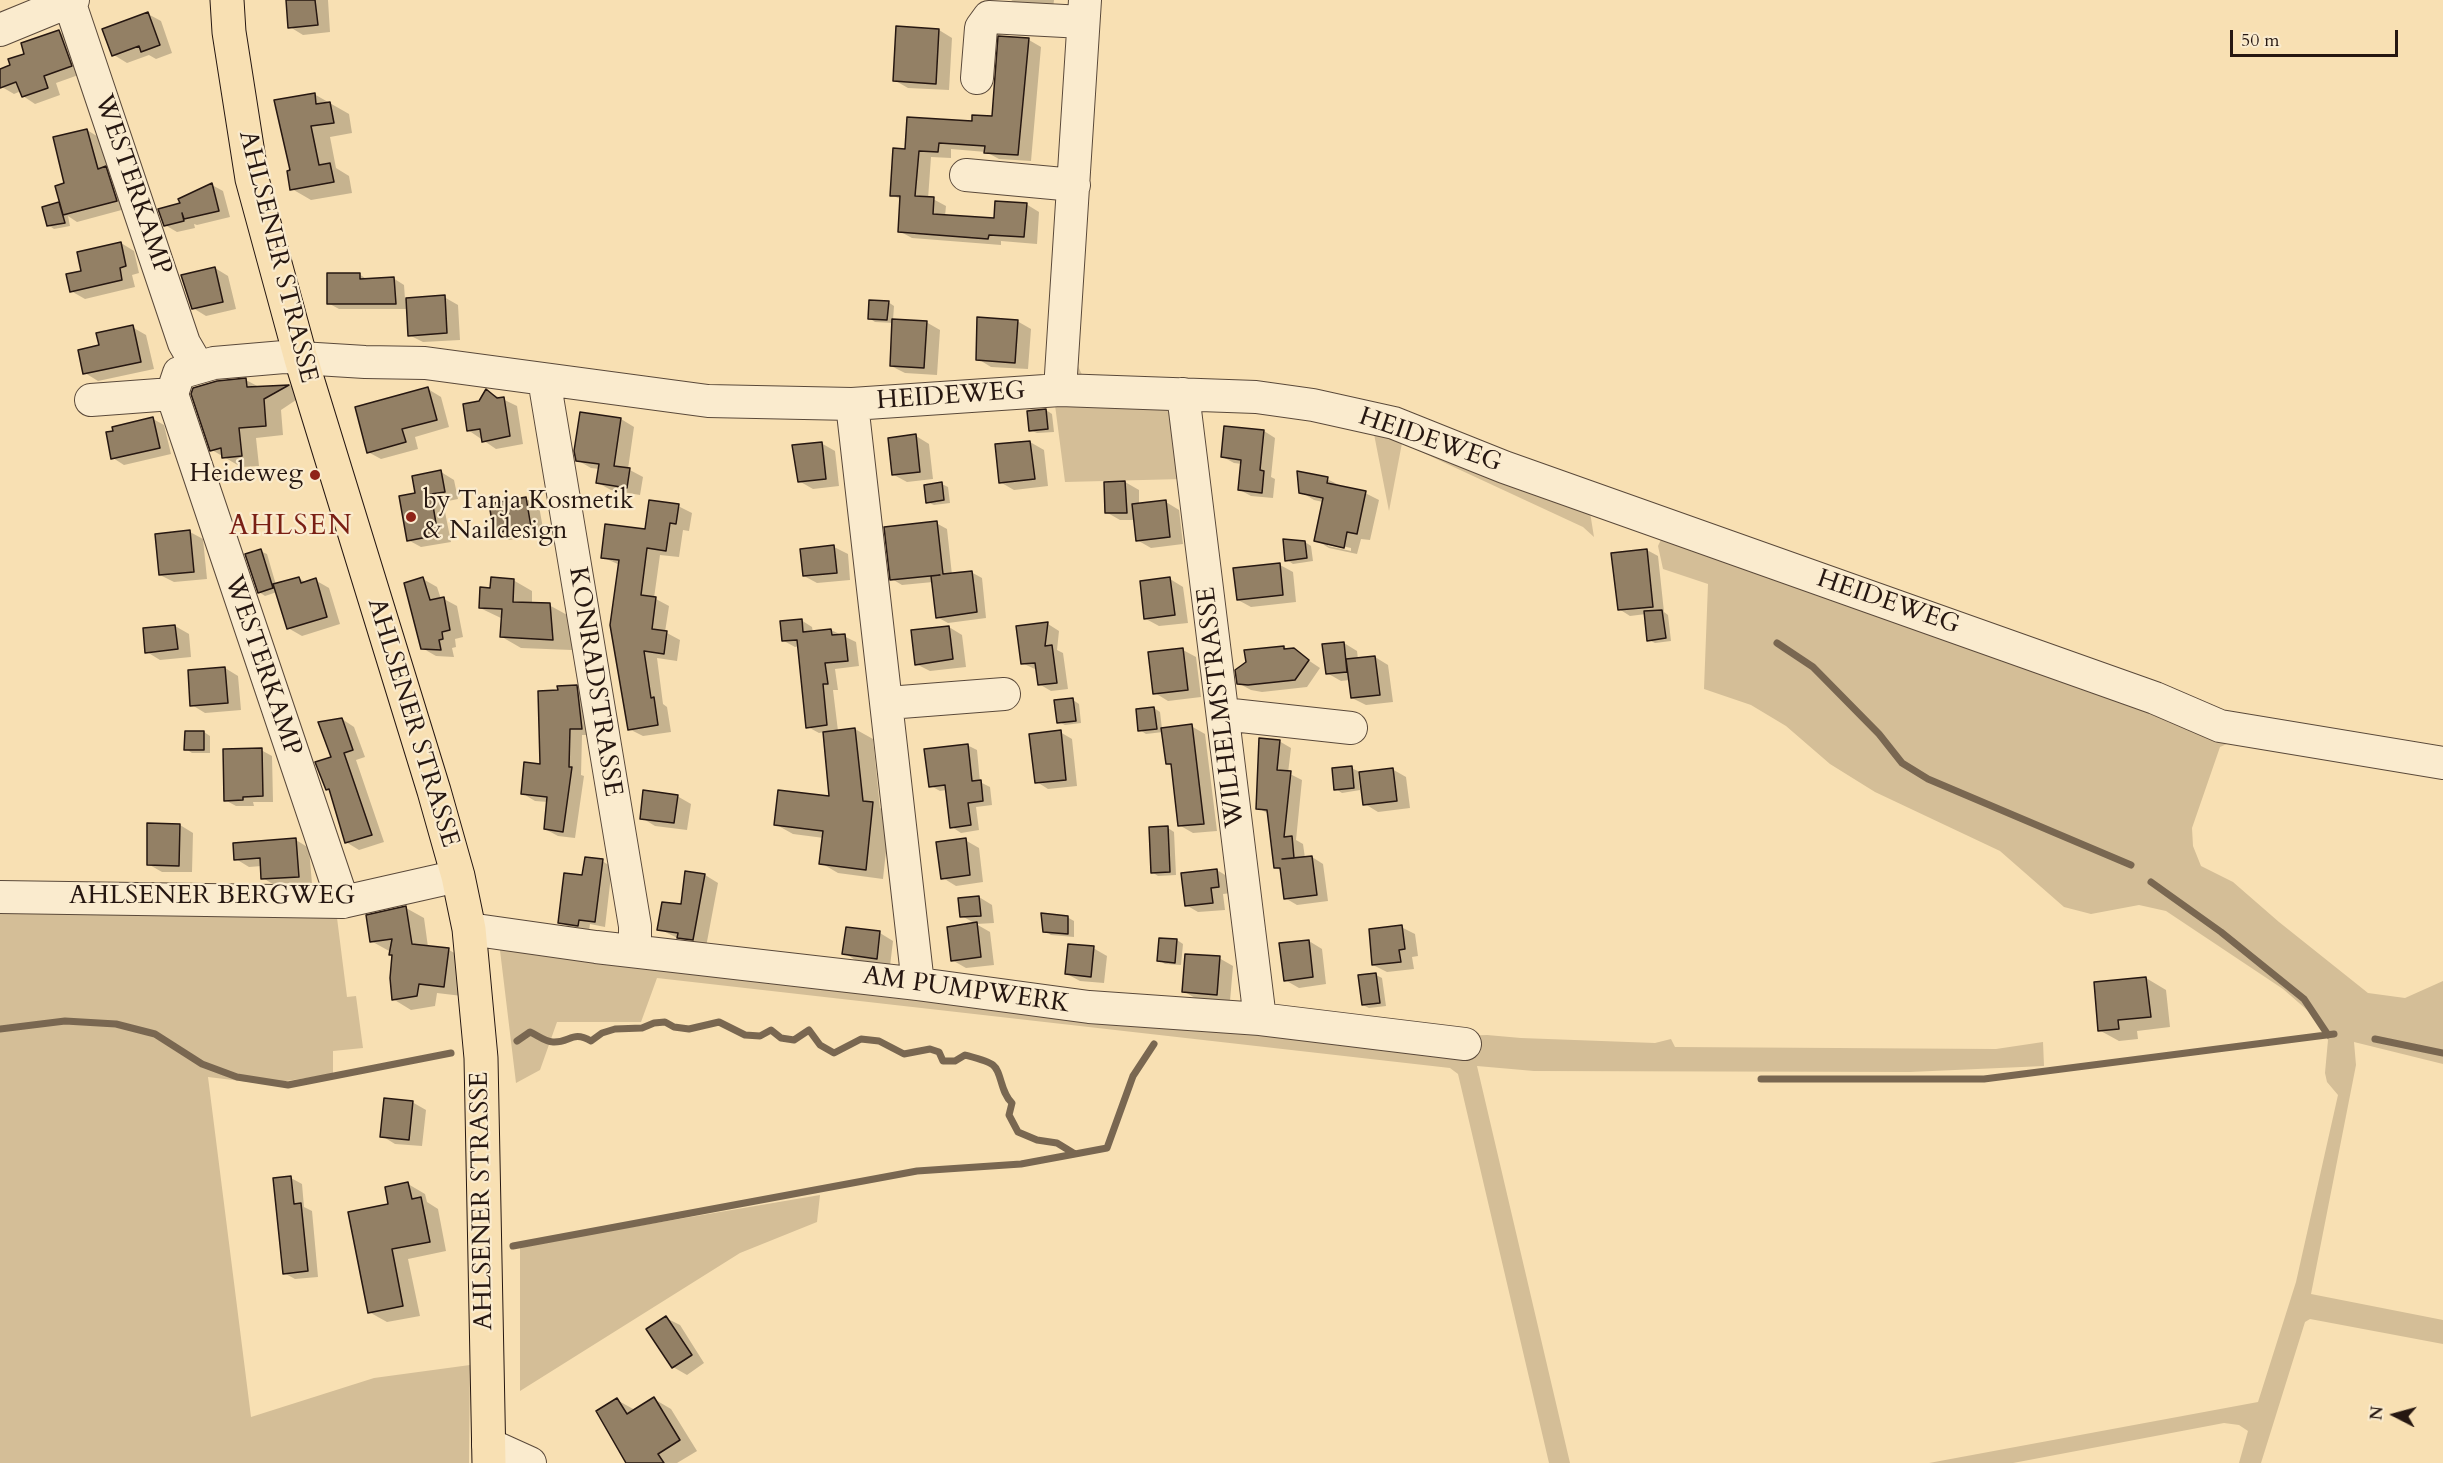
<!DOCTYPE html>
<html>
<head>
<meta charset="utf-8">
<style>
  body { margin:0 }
  #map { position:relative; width:2443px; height:1463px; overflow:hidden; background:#f8e0b3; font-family:Cardo,serif }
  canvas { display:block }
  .north { position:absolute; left:2365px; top:1385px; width:60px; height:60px; -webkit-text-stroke:4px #faebce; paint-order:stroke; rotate:276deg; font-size:16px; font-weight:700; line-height:24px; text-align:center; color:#261711 }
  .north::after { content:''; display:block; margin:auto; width:21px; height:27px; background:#261711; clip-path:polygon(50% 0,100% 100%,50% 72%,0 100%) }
  .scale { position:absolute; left:2230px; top:30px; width:168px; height:27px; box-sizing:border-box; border:3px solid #261711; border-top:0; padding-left:8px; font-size:18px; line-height:21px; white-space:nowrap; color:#261711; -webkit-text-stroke:4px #faebce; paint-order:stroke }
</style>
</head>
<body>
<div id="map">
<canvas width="2443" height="1463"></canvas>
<div class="north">N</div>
<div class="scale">50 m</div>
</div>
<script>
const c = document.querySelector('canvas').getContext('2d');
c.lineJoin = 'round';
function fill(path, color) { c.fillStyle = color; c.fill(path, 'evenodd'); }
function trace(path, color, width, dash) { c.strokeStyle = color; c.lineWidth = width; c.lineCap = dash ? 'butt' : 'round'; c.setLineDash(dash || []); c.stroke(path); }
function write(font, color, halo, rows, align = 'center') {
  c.font = font + ' Cardo,serif'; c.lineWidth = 4.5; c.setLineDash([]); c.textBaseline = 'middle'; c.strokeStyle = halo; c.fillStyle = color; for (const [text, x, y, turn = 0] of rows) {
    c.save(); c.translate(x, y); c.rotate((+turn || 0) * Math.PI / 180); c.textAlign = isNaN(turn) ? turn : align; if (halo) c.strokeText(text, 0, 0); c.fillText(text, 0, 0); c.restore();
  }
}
fill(new Path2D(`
  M1082,0H1101L1078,366L1083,377L1452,431L2179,698L2238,739L2220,747L2192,828L2193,846L2201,866L2233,882L2279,922L2368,993L2405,998L2443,981V1064L2354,1042L2356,1065L2311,1294L2443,1320V1344L2310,1319L2305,1322L2261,1463H2239L2248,1431L2239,1425L2224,1423L2013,1463H1929L2258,1402L2296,1282L2338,1095L2327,1082L2325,1073L2328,1040L2314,1016L2283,989L2166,911L2139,905L2091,914L2064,907L2000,851L1875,792L1830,764L1786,726L1751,705L1704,689L1708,584L1663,569L1658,546L1665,531L1589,506L1594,537L1583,527L1402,443L1389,511L1374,434L1307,418L1183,404L1056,400Z
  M1055,405L1166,408L1175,419L1182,479L1065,482Z
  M0,903L336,910L347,997L356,996L363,1048L333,1051V1074L266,1084L208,1077L251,1417L374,1378L470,1365L469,1463H0Z
  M499,942L1456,1036L1487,1035L1521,1038L1655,1043L1671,1039L1675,1047L1996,1049L2043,1042L2044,1066L1910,1072L1534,1071L1477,1066L1570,1463H1549L1458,1074L1450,1068L657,978L641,1022H557L540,1070L516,1083Z
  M820,1195L817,1222L740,1253L520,1391V1246Z`), '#d4be97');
fill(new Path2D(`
  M287,0H328L330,32L303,35L290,27Z
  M1011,0H1054L1053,9L1023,7Z
  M148,14L161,21L172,53L156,59L149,55L127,63L114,55Z
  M939,30L952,38L949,90L908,88L894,80Z
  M59,32L71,39L84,73L56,83L60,95L35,104L23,96L21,91L14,94L2,87L0,70L12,66Z
  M1029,40L1041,47L1031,161L999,159L986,152L951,149V158L931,157L928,199H933L946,206L945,216L996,219L1026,204L1039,212L1037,244L1001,241V245L912,238L899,231L902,200L892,195L906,150L973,123L994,118Z
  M314,94L349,114L352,133L330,137L336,168L349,176L352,193L311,200L292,189Z
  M87,130L100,138L108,170L119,176L129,208L77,222L68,216L70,226L54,229L48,225L59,204L62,205L66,184Z
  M212,185L223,191L230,217L197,225L194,224L195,228L177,232L165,225L181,205Z
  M121,243L134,251L139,273L132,275L135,287L85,299L71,291L83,272Z
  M215,268L228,276L236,309L206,316L193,308Z
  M359,274L368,280L393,278L404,285L405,299L444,297L458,305L460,340L423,342L409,335L408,309H339L328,303Z
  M888,302L894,306L893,320L926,322L940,330L937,375L905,373L891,366L894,323L875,322L869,318Z
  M1017,321L1031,329L1028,369L991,367L978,359Z
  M132,327L146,335L154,369L98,381L85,373L101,346Z
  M246,380L259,387L289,385L305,394L281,410L283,435L256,438L259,466L241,467L212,450Z
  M428,389L441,397L449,427L415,437L418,449L381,459L368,452Z
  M486,391L517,406L523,444L496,449L468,430Z
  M1046,410L1052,414L1054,432L1037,433L1030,430Z
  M153,419L164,425L171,454L124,465L113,458Z
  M621,419L634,427L628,469L643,477L640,495L611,490L598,483L600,469L591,468L577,460Z
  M1264,431L1275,438L1271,477L1275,479L1273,498L1251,496L1240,490L1242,464L1234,463L1223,457Z
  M916,436L929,444L933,479L907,482L894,475Z
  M1030,442L1044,450L1048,486L1014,490L1000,482Z
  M821,443L835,451L839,486L813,489L799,481Z
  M441,472L454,480L458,499L443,502L451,542L421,547L408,540L416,495Z
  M1327,479L1341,486L1365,493L1379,500L1370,540L1361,539L1357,554L1329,548L1316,540L1323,502L1314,500L1301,492ZM1328,543L1351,548V551L1328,546Z
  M1125,482L1139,490V505L1166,502L1179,510L1183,544L1151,548L1137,540L1135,520H1120L1106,512V483Z
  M942,484L948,487L950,503L934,505L927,502Z
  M526,499L539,506L544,534L509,540L496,533Z
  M678,506L692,513L689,531L683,530L679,557L660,555L654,598L669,606L665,632L680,640L677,661L657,658L663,704L667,707L671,732L643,736L629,729L620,565L602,557L646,531Z
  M936,523L947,529L952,575L971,572L982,578L986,618L948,623L937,617L933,582L902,585L892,579Z
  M190,532L203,539L207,579L174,582L160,575Z
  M1305,542L1311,546L1313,561L1293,564L1287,560Z
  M834,547L848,554L850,580L817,583L804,576Z
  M1647,550L1658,556L1664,612L1668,615L1671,641L1655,643L1649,640L1646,614L1630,616L1619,609Z
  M260,551L267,554L276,585L299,578L306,583L315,580L329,588L340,624L302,636L288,628L277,592L265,596L259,592Z
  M1280,565L1293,572L1296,602L1251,607L1238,600Z
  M423,579L437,587L441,599H444L457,606L463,637L455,639L456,647L452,648L454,657L436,656L422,648Z
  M1170,579L1183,587L1188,623L1159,626L1146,619Z
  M513,580L532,591V604L549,605L569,616L572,650L521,648L502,637L503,619L480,608L491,589Z
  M801,620L812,627L813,633L831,630L856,642L859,666L835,669L838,690H833L838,731L855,729L873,739L880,808L890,814L883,879L838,873L821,863L824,838L793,834L775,824L831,798L824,732L819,733L808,727L799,646L795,647L784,641Z
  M1048,624L1059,631L1057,650L1063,653L1068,689L1051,691L1039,684L1037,670L1022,663Z
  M175,626L189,634L191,657L160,660L147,652Z
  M949,627L962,635L966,667L930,671L916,664Z
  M1344,643L1357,651L1358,659L1375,657L1388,665L1393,702L1366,705L1352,698L1350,680L1341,681L1327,673Z
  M1283,647L1293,650L1320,668L1307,687L1262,692L1251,690L1238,683Z
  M1183,650L1196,657L1201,697L1168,701L1155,693Z
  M225,668L238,676L241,710L205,713L192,705Z
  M576,686L589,694L594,735H582L581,775L584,776L575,838L558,836L545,829L548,802L535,801L522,793L542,766L560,691Z
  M1073,700L1079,704L1081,723L1065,725L1059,722Z
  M1154,708L1160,712L1162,729L1191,726L1205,734L1217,831L1193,833L1179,825L1173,767L1168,763L1163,732L1146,734L1140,730Z
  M342,719L354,727L365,757L356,760L384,842L359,850L346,842L330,791L327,789Z
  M204,732L210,736V753H192L186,749Z
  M1060,732L1072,739L1077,786L1048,789L1037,782Z
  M1279,741L1291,748L1288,773L1302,780L1296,840L1303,844L1305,858L1312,857L1323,864L1328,901L1297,905L1285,898L1282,871L1275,867L1269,814L1258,808Z
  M967,745L977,750L980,782L990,787L992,805L976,807L979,830L961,833L952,827L947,790L940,791L931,786Z
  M261,750L272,756L273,802H253L254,806H236L225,800Z
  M1351,768L1358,771L1360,790L1342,793L1336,789Z
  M1392,769L1406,777L1410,808L1378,812L1365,804Z
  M677,796L691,804L687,830L655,826L642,818Z
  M180,825L193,833L192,872H162L148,864Z
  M1168,828L1174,832L1176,875L1158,876L1152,872Z
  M296,840L309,848L312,884L276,886L263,878L262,866L249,867L236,859Z
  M965,840L979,848L983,882L956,886L943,878Z
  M602,861L612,867L605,927L590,924L589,931L570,928L560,922L584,877Z
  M1217,870L1230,878L1231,893L1223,894L1225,910L1198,912L1186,905Z
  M705,875L718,883L706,947L692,945L659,929L682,906Z
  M979,897L992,905L994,923L976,924L990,932L994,965L966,968L952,960L976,924L962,916Z
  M406,908L424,918L428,947L449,950L467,960L462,996L437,993L435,1006L411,1010L393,999L394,956L391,952L371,941Z
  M1067,917L1074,921V937L1051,935L1045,931Z
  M1401,927L1415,934L1418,956L1412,957L1414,969L1387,972L1373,965Z
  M847,929L880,933L893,941L890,966L857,961L844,953Z
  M1161,939L1177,940L1183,944L1181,965L1165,964L1159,960Z
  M1309,941L1322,949L1326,984L1299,988L1285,980Z
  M1093,948L1107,956L1104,983L1080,981L1067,974Z
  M1219,958L1233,966L1230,1001L1197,999L1183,991Z
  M1376,975L1382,978L1386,1006L1369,1008L1363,1005Z
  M2146,978L2166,990L2170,1027L2137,1031L2138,1039L2119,1041L2099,1030Z
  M412,1102L426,1110L422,1146L395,1144L382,1136Z
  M291,1178L302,1184L304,1207L312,1211L318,1277L295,1279L284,1273Z
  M408,1184L425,1194L427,1202L438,1209L446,1251L408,1259L420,1316L387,1322L369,1312L390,1205Z
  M666,1318L680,1325L704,1363L687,1375L673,1367Z
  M654,1399L671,1409L697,1451L677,1463H631L617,1400L635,1410Z`), '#0003');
trace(new Path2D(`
  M1777,643L1813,667L1879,734L1902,763L1928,779L2131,865
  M2151,882L2221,932L2304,999L2328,1035
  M0,1029L65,1021L116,1024L155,1034L202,1064L237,1077L288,1085L451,1053
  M2375,1039L2443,1053
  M517,1041L530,1032C537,1035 545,1042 553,1042C570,1043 572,1030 591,1041L602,1033L615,1029L642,1028L654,1023L665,1022L674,1027L689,1029L719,1022L745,1035L760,1036L771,1030L781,1038L794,1040L809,1030L820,1045L834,1053L861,1039L879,1041L904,1054L930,1049L939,1052L943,1061H955L965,1055C972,1057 988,1061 993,1065C1002,1072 1000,1092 1012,1103L1009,1115L1018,1132L1037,1140L1057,1143L1075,1154L1107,1148L1133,1076L1154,1044
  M1761,1079H1984L2334,1034
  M513,1246L917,1171L1021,1164L1075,1154`), '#796751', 7);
const building = new Path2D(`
  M286,0H315L318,25L288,28Z
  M148,12L160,45L141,52L139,46L112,56L102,29Z
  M896,26L939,29L936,84L893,81Z
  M59,30L72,66L44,76L48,88L22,97L16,82L0,88V69L10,65L8,59L24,54L21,43Z
  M998,36L1029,38L1018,155L984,153L985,146L939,143L938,152L919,151L915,196L934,197L933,214L994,218L995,201L1027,203L1024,237L989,235L988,239L898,232L900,196H890L893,148L905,149L907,117L972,121V115L992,116Z
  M315,93L316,104L330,102L334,123L311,126L319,165L330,163L334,182L290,190L287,171L290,170L274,100Z
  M87,129L98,169L106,166L117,201L63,215L55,186L64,183L53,137Z
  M212,183L219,211L184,219L182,213L184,221L164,226L158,209L180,203L178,199Z
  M59,202L65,223L47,226L42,207Z
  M121,242L126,266L120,268L122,280L70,292L66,274L81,271L77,252Z
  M215,267L223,302L192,309L181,275Z
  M327,273H360V279L394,277L396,304H327Z
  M445,295L447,333L408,336L406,298Z
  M869,300L889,301L887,320L868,319Z
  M977,317L1018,320L1015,363L976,360Z
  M892,319L927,321L924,368L890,366Z
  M133,325L141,362L83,374L78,350L99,345L96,333Z
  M246,378L247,387L289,385L264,399L266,426L239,428L242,456L222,458L221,448L210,451L191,394L193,388L217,381Z
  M428,387L437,420L402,429L406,442L367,453L355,407Z
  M486,389L497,398L504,397L510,436L482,442L480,429L467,431L463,404L479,401Z
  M1046,409L1048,429L1029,431L1027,411Z
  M580,412L621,418L614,466L630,468L627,488L596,483L599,464L576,461L574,451Z
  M153,417L160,448L111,459L106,432L113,431L112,427Z
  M1224,426L1264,430L1260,470L1264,471L1262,493L1238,490L1241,460L1221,457Z
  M916,434L920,472L892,475L888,438Z
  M1030,441L1035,479L999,483L995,444Z
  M822,442L826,479L798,482L792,445Z
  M441,470L445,492L431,494L438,535L407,541L399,496L415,493L412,476Z
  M1297,471L1328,477L1327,483L1366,491L1357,534L1347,532L1344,548L1314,541L1323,498L1299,493Z
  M1125,481L1127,513H1105L1104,482Z
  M942,482L944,500L926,503L924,485Z
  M526,497L531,527L494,533L489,504Z
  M649,500L679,504L676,524L670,523L666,551L647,548L641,595L656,597L652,629L667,631L664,654L644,651L651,698L654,697L658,725L628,730L610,625L619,560L601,558L605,524L645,529Z
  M1166,500L1170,537L1136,541L1132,504Z
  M937,521L943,574L972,571L977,612L936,618L931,576L940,575L890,580L884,527Z
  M190,530L194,572L159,575L155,534Z
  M1283,539L1305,541L1307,558L1285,561Z
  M834,545L837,573L803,576L800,549Z
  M261,549L273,588L258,593L245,554Z
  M1647,549L1653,607L1618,610L1611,553Z
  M1280,563L1283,595L1237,600L1233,568Z
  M299,577L301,583L316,578L327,617L287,629L273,584Z
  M423,577L430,600L444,597L450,630L442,632L443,639L439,640L441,650L421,649L404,583Z
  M491,577L514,579L513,602L550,603L553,640L500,637L502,609L479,608L480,587L490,588Z
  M1170,577L1175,615L1144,619L1140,581Z
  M1662,610L1666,638L1647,641L1644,611Z
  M802,619L803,632L831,629L832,635L845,634L848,661L825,663L828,684H823L827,725L806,728L797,640L782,641L780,621Z
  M1048,622L1045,646L1052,645L1057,683L1038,685L1035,663L1021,664L1016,626Z
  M175,625L178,649L145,653L143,628Z
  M949,626L953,659L915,665L911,630Z
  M1344,642L1347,672L1326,674L1322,644Z
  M1284,646V649L1294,648L1309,660L1295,680L1248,685L1237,684L1235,670L1246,662L1244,650Z
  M1183,648L1188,690L1153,694L1148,652Z
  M1375,656L1380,695L1351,698L1346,659Z
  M225,667L228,703L190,706L188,670Z
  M577,685L582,729H570L569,767H572L563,832L544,829L547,797L521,794L524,762L540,764L538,691L558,690L557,686Z
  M1073,698L1076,721L1057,723L1054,700Z
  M1154,707L1157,729L1138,731L1136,709Z
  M342,718L353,750L344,753L372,835L345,843L329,789L326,790L315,762L331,757L318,722Z
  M1192,724L1204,824L1178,826L1171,764H1166L1161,728Z
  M855,728L863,801L873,802L866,870L819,864L823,831L774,825L778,790L829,796L823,732Z
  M1061,730L1066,780L1035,783L1029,734Z
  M185,731H204V750H184Z
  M1259,738L1280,740L1277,770L1291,771L1284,837L1292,836L1294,858L1282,859L1312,856L1317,895L1284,899L1280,868H1274L1267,810L1256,809Z
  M968,744L972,781L981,780L983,801L968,803L971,825L950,828L945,785L929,787L924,749Z
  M262,748L263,796L243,797V800L224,801L223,749Z
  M1352,766L1354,788L1334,790L1332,768Z
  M1393,768L1397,801L1363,805L1359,772Z
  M643,790L678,795L674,823L640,819Z
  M147,823L180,824L179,866L147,865Z
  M1168,826L1170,872L1151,873L1149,827Z
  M296,838L299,877L261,879L260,858L234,860L233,843Z
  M966,838L970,875L941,879L936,842Z
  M585,857L603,859L595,922L579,920L578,926L558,923L564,873L582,875Z
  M1217,869L1219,887L1211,888L1213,903L1185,906L1181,873Z
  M685,871L705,874L693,940L677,938L678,933L657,930L662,902L681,904Z
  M979,896L981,916L960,917L958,898Z
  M406,906L412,944L449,948L444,987L419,984L417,996L392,1000L390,978L392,955H389L392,939L370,942L366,915Z
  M1041,913L1068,916V934L1043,932Z
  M977,922L981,957L951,961L947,927Z
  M1402,925L1405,949L1399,950L1401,962L1372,965L1369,929Z
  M846,927L880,931L877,959L842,954Z
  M1159,938L1177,939L1175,963L1157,961Z
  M1309,940L1313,977L1284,981L1279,943Z
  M1068,944L1094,946L1091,977L1065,974Z
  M1185,954L1220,956L1217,995L1182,992Z
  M1376,973L1380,1003L1362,1005L1358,975Z
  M2146,977L2151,1017L2118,1020L2119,1029L2098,1031L2094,982Z
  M384,1098L413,1101L409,1140L380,1137Z
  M291,1176L294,1204L301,1203L308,1271L283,1274L273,1178Z
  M408,1182L412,1199L421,1197L430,1242L392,1249L403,1306L368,1313L348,1212L388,1204L385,1187Z
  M666,1316L692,1355L672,1368L646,1329Z
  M654,1397L680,1440L658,1454L664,1463H626L596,1411L617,1398L627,1414Z`);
fill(building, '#938065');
trace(building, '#261711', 1.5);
const minor = new Path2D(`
  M69,1L184,343L198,367
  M0,30L73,0
  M977,78L981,28L989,17L1083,22
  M966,175L1074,185
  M544,379L635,926V950
  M1060,390L1085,0
  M1183,394L1260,1019
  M91,400L172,394
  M852,404L918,984
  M888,703L1004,694
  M1223,714L1351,728
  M0,897L343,902L458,876
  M343,902L172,394L179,373L214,363L284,357L365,362L425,363L708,401L852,404L1060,390L1256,397L1313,405L1394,423L1504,467L2155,698L2220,726L2443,763
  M469,929L596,947L918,984L1089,1007L1260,1019L1465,1044
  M488,1444L530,1463`);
const major = new Path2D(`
  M227,0L229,32L252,179L301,359L434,791L458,876L469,929L481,1058L489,1463`);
trace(minor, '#5a493a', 34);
trace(major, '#261711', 35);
trace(minor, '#faebce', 32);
trace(major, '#f8e0b3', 33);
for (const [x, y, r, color] of [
  [315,475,6,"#8f2418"],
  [411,517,6,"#8f2418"]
]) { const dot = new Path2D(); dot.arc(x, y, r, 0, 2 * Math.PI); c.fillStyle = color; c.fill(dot); trace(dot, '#faebce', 2); }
write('26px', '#261711', '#faebce', [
  ["WESTERKAMP",132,185,71],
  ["AHLSENER STRASSE",277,257,76],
  ["HEIDEWEG",951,397,-4],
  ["HEIDEWEG",1430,441,19],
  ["HEIDEWEG",1888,603,19],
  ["WESTERKAMP",262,666,71],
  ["KONRADSTRASSE",594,682,81],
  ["WILHELMSTRASSE",1222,707,-97],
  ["AHLSENER STRASSE",412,723,73],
  ["AHLSENER BERGWEG",212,897],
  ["AM PUMPWERK",966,991,8],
  ["AHLSENER STRASSE",483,1201,-91]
]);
write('26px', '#261711', '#faebce', [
  ["Heideweg",303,475],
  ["by Tanja Kosmetik",423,502,"left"],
  ["& Naildesign",423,532,"left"]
], 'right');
c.letterSpacing = '1.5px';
write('28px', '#7a1f14', '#faebce', [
  ["AHLSEN",291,528]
]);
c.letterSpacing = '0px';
</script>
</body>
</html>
